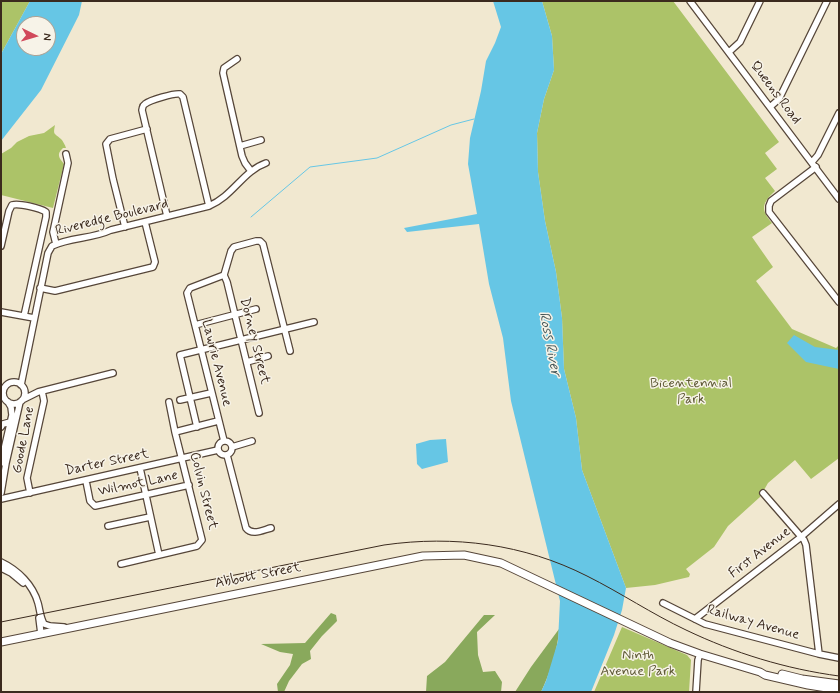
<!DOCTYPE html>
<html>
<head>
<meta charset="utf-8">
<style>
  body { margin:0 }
  #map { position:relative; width:840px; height:693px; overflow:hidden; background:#f1e8d0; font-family:Mynerve,sans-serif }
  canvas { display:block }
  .frame { position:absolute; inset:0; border:2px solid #3b2a1e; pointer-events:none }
  .north { position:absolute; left:16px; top:16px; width:40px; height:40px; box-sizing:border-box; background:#f7f3e8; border:1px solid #aca397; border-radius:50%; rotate:95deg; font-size:11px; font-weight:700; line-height:16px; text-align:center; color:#3b2a1e }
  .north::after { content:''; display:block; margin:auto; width:14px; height:18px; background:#d1495b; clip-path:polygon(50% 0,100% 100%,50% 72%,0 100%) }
</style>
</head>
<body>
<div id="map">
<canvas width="840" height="693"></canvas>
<div class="frame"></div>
<div class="north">N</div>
</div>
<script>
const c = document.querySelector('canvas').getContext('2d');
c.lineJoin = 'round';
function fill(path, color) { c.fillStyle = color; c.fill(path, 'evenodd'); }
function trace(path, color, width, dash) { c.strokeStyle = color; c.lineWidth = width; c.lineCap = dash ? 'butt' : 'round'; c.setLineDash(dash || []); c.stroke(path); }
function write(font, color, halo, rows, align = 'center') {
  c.font = font + ' Mynerve,sans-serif'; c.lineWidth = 3; c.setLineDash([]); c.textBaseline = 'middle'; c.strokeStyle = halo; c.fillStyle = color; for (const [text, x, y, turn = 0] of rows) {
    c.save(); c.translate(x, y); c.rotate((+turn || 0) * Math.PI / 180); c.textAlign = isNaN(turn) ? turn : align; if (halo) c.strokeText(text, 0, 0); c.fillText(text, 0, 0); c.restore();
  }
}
fill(new Path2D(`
  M1,1H30L1,54Z
  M542,1H673L779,142L765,153L777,169L765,178L775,191C762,203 760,209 772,223L752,237L773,267L756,281L792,329L836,348L839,345V458L811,479L795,460L768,483L760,497L728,526L714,547L686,569L690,574L689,577L655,585L626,588L582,470L576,418L564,369L562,318L556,272L545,221L538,172L537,133L544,99L554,70L552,36Z
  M55,125C53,135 54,133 61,139C63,141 65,145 66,148H63C56,154 59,158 64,164L53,208L1,195V154L11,148L17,142L29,136L44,133Z
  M622,627L687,655L691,660L689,692H594Z`), '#acc368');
fill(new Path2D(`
  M331,613L336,615L337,621L322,636L310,651L311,659L302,664L289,681L284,692H278L277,684L290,665L293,654L280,652L261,644L305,643Z
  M484,615H495L477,632L478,655L483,672L495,671L502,682L501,692H426L427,676L445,662Z
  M559,629C558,650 550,673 541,692H515L531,667Z`), '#89a95c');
fill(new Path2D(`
  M30,1H82L79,15L41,90L1,141V54ZM24,24H48V48H24Z
  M493,1H542L552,36L554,70L544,99L537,133L538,172L545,221L556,272L562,318L564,369L576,418L582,470L626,588L622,610L614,635L591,692H541L546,681L558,641L560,601L511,401L503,338L489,284L479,224L407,232L404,228L477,214L468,164L470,138L481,91L486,61L495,43L501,27Z
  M794,335L815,347L839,350V369L806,362L787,343Z
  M446,439L448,462L422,469L417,464L416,444L430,440Z`), '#66c6e5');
trace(new Path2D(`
  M251,217L310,167L377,158L451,125L474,119`), '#66c6e5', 1);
const minor = new Path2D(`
  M690,1L839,199
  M729,52L740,42L760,1
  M237,59L224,68L223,73L242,156L245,163L251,171
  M770,107L779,99L827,1
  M240,146L261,140
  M812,162L818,155L839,113
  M816,167L771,201L769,206V212L839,302
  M167,216L142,110C143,107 142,106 145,104C150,100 174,93 180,94L183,97L209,206
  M125,227L113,179L106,144L110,139L147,129
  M56,244L53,232L68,163L66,154
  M1,246L9,211L12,205C19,203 40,208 46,212V217L24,316
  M224,275L227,282L235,315L259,413
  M40,288L55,291L153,267L155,262L145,222
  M1,312L34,318
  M195,325L256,309
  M247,362L268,356
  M3 393a11 11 0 1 1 22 0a11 11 0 1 1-22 0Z
  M21,385L48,253L52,246C71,237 92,239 111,230L209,206C233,196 243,171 266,163
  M22,400L38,392L113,373
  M180,400L211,393
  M1,427L3,424L10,422
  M197,427L180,355L314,322
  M175,432L218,421
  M218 448a7 7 0 1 1 14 0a7 7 0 1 1-14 0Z
  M224,441L187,293L190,288L224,275L231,251L234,247L256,241H260L263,244L290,351
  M232,447L252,441
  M227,455L246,528C252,536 263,530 271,528
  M1,463L12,415L11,407L8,402
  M140,468L159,555
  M86,481L90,501L95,506L189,485
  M1,493L6,463L20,402
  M30,493L27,478L44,401L42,391
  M763,493L804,540L806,545L819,654
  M1,499L218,450
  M108,526L150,517
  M1,562C18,570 33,585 38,603C40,610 40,617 44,624L50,626L64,627
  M121,564L197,546L202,540L175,432L169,402
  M1,568L11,573L23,583
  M663,603L705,624L819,654L839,658
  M39,618L41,634
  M695,619L801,537L839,504
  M696,692L698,660L700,654`);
const major = new Path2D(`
  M1,642L423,556L464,555L501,563L670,643L700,654L760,672L765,675L808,685L839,690
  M782,674L802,679L839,684`);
trace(minor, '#564639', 8);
trace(major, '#564639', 9);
trace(minor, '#fff', 5.5);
trace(major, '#fff', 7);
trace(new Path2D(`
  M1,622L384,545C454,535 524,544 587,576C621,593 652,614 686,630C734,653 786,669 839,676`), '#3b2a1e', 1);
write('14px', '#3b2a1e', '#f7f3e8', [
  ["Queens Road",775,93,53],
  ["Riveredge Boulevard",112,218,-14],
  ["Dorney Street",254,341,76],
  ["Lawrie Avenue",216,363,76],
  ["Goode Lane",24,440,-79],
  ["Darter Street",107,463,-12],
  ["Wilmot Lane",138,484,-12],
  ["Colvin Street",203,491,76],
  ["First Avenue",760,553,-38],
  ["Abbott Street",258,576,-11],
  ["Railway Avenue",753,623,16]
]);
write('14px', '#5d5834', '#f7f3e8', [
  ["Bicentennial",691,384],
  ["Park",691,400],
  ["Ninth",638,656],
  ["Avenue Park",638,672]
]);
write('italic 15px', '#48595a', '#f7f3e8', [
  ["Ross River",549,344,79]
]);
</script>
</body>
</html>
